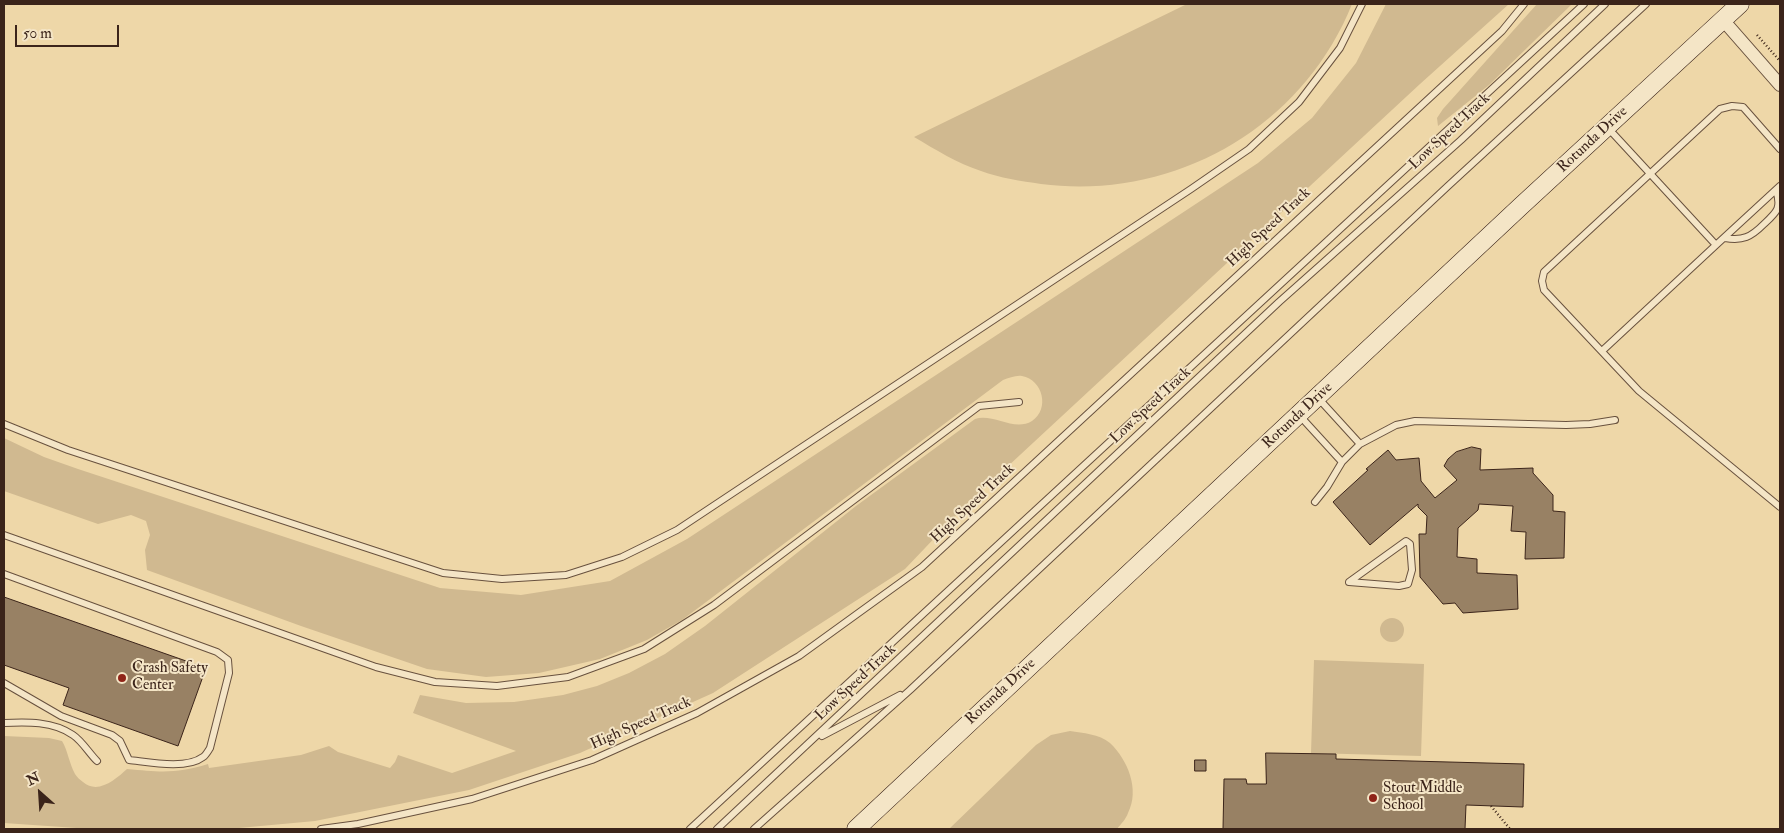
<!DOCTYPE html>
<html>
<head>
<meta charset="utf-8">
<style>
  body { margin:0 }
  #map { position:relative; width:1784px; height:833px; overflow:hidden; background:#eed7a8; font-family:"IM FELL Double Pica",serif }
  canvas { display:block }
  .frame { position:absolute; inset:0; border:5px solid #3b241a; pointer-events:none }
  .north { position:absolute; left:15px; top:768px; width:50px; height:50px; -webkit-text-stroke:4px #f4e5c6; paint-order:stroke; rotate:334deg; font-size:14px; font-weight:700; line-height:20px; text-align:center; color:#3b241a }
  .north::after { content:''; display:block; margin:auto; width:18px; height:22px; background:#3b241a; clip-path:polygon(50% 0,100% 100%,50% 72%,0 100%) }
  .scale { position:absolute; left:15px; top:25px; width:104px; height:22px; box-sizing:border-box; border:2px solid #3b241a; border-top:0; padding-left:6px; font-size:15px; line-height:18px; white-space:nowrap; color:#3b241a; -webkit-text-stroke:4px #f4e5c6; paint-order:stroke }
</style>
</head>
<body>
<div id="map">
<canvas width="1784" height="833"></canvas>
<div class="frame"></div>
<div class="north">N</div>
<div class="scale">50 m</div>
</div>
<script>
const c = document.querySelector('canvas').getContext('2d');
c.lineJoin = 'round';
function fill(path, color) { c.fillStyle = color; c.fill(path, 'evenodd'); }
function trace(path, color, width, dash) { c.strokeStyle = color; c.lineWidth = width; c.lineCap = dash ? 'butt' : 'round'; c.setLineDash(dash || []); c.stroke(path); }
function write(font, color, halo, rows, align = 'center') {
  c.font = font + ' "IM FELL Double Pica",serif'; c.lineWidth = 4; c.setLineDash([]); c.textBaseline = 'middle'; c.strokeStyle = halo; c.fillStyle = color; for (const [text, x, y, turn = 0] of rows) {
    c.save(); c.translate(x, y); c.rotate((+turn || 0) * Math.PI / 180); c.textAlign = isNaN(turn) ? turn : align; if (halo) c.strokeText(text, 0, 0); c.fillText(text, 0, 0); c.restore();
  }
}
fill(new Path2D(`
  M1187,4H1352C1302,129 1173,201 1041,184C1021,181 1000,178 981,171C957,163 936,150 914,137Z
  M1386,4H1509L1420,84L965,506L905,569L713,693L580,753L469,790L315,821L228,829H91L4,823V736L49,738L62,741C68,751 69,763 75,774C77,777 80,780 83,782C98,795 116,779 127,769C160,772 176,774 208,764L209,768L301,755L329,746L338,752L390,768L395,762L398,755L452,773L516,751L413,713L420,695L466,703L514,702L563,695L597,686L629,673L665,654L705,626L856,506L975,419C993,413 1014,432 1032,421C1050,409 1043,380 1022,376C1016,375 1009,378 1003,380L682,620L647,640L600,659L539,673L486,677L427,669L301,626L147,570L145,550L150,535L146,521L131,515L98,524L4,491V438L44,457L78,469L440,588L521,595L610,581L687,539L1258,163L1312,118L1356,63Z
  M1537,4H1572L1489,85L1438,126L1437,118L1443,109Z
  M1380 630a12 12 0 1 1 24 0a12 12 0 1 1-24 0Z
  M1314,660L1424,664L1421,756L1311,753Z
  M1070,731C1083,733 1099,734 1110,743C1128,760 1140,790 1128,813C1126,819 1121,824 1117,829H949L1036,745L1051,735Z`), '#d0b990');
const building = new Path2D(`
  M1472,447L1481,449L1480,470L1533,468V473L1553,495V511L1565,512L1564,558L1525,559L1526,532L1511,531L1513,506L1479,504L1478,510L1458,528L1457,557L1477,559V573L1517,575L1518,609L1463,613L1455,603L1443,604L1420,577L1419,534H1426L1427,516L1418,507V504L1370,545L1333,502L1368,470L1366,469L1388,450L1396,460L1419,458L1421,481L1435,498L1457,480L1444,466L1448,459L1456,452Z
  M4,597L206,668L178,746L63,705L69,688L4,665Z
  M1266,753L1336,754V759L1524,764L1523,807L1466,805L1465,829H1223L1224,779H1246L1247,784H1266Z
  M1195,760H1206V771H1195Z`);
fill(building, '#988164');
trace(building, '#3b241a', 1);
const lane = new Path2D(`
  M1608,128L1716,245L1780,186
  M1780,149L1743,107L1732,106L1720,109L1544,272L1542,281L1544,290L1639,391L1780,507
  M1725,238C1743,241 1751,237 1764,224C1777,212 1782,208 1776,190
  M1602,351L1716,245
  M1319,399L1360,444
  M1300,416L1342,462
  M4,424L68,450L443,573L502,579L566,575L622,557L677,530L1191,189L1249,149L1299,102L1340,48L1362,4
  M1315,502L1327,487L1342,462L1360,444L1396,425L1415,421L1566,425L1590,424L1615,420
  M4,535L376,667L435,682L497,686L568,677L644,649L714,605L979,406L1019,402
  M1406,541L1410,544L1412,570L1408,584L1399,586L1349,582Z
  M4,574L217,652L228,660L229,673L210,748C208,751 206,755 203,757C186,770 148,762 129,760L120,741L112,735L61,716L4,683
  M4,723C27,722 53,721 73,735C82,741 89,753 97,761
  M822,736L900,695
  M321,829L358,824L472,799L592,760L697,713L799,656L922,567L1502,31L1524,4
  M690,829L1584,4
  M717,829L1279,302L1461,140L1605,4
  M754,829L910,690L1448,186L1646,4`);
const street = new Path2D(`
  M1723,20L1780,85`);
const secondary = new Path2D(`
  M856,829L1521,206L1740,4`);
trace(lane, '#68513e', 8);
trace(street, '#68513e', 14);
trace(secondary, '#3b241a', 19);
trace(new Path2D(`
  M1757,35L1780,61
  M1491,806L1510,829`), '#3b241a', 2.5, [1, 2.5]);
trace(lane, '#f4e5c6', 6);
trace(street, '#f4e5c6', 12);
trace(secondary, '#f4e5c6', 18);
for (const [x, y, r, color] of [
  [122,678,5,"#8f2418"],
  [1373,798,5,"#8f2418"]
]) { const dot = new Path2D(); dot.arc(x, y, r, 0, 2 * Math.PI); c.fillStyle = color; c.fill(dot); trace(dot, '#f4e5c6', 2); }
write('15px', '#3b241a', '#f4e5c6', [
  ["Low Speed Track",1450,132,-43],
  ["Rotunda Drive",1593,140,-43],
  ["High Speed Track",1269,228,-43],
  ["Low Speed Track",1151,406,-43],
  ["Rotunda Drive",1298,416,-43],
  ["High Speed Track",973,504,-43],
  ["Low Speed Track",856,683,-43],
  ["Rotunda Drive",1001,692,-43],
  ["High Speed Track",641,724,-24]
]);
write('15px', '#3b241a', '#f4e5c6', [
  ["Crash Safety",132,669],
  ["Center",132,686],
  ["Stout Middle",1383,789],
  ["School",1383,806]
], 'left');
</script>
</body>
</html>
